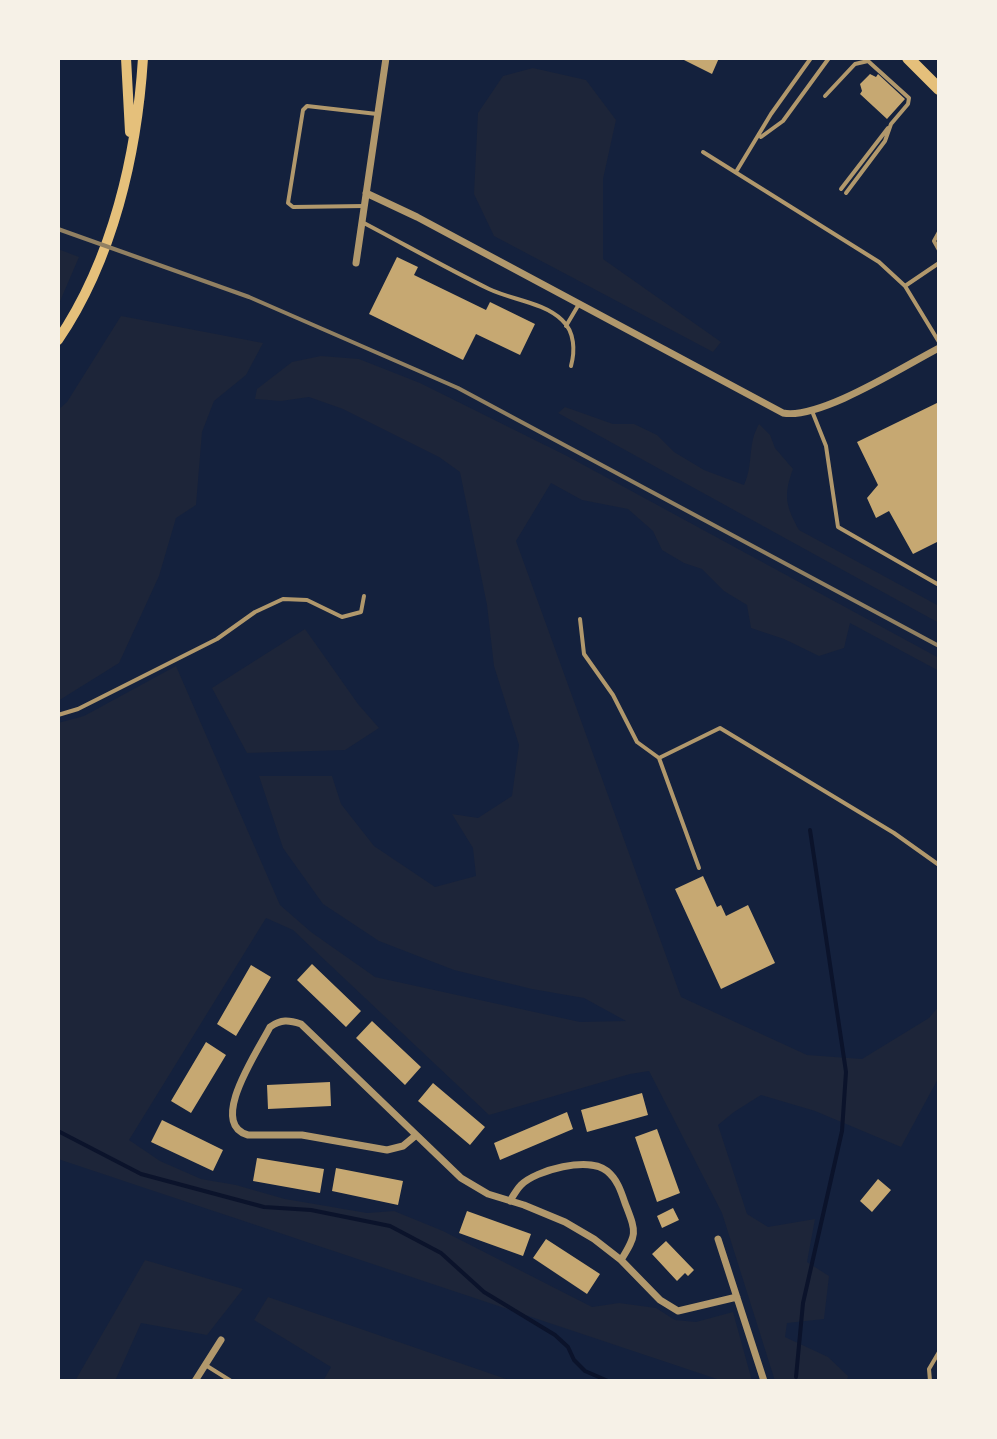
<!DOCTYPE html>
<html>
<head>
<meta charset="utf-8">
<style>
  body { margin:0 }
  #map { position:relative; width:997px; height:1439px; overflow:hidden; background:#14213d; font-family:"Space Grotesk",sans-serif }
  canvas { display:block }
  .frame { position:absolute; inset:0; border:60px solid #f6f1e7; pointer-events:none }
</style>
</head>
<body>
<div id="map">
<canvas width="997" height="1439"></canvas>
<div class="frame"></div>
</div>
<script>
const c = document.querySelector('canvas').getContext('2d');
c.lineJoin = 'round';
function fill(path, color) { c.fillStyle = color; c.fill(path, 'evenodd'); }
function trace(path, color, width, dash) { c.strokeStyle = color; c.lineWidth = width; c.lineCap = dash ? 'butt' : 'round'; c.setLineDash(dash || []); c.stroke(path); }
fill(new Path2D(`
  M533,68L586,80L616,120L603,179V259L721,342L713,352L494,236L474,194L478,113L503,76Z
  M58,249L79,257L58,306Z
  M121,316L263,343L246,375L214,401L202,432L196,505L176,518L159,576L119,663L58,701V410L67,402Z
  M321,356L359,359L420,383L567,456L939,658V671L850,623L844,648L819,656L784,639L751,628L747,605L724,591L702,569L684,563L662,550L653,531L628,509L582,500L551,483L516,541L681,997L807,1055L862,1059L929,1018L939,1006V1077L901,1147L815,1111L761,1095L734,1112L718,1125L747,1214L768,1227L815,1219L807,1262L829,1276L824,1319L787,1323L785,1337L828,1357L848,1376L847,1381H775L722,1213L649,1071L630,1074L489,1115L293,930L266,918L129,1140L160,1161L201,1179L236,1185L285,1199L332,1207L367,1213L394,1211L443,1231L592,1307L619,1303L656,1308L675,1320L696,1322L733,1312L752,1381H723L58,1159V723L84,716L176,666L280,905L311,932L375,977L580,1022L626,1021L584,998L532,989L454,970L379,941L323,904L283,848L259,776H332L341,804L374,846L435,887L476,876L473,848L452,814L478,818L512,796L519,745L494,666L487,605L460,472L439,457L343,409L309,397L281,401L255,399L257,389L292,362Z
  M565,407L613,424H634L657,435L674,452L704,470L744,485C754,463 747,445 759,424L770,435L775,448L793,469C783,496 786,506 799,530L939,606V623L558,413Z
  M305,629L358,704L379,728L345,750L247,753L212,688Z
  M145,1260L243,1289L207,1335L141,1323L115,1381H75Z
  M268,1297L512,1381H323L331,1367L254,1320Z`), '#1d2539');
trace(new Path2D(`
  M58,1131L141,1174L264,1207L311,1210L390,1226L441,1253L484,1292L555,1335L568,1347L574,1360L585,1371L608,1381
  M796,1377L803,1303L842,1131L846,1072L810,830`), '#0b132b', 4);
fill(new Path2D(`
  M680,58H719L712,74Z
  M870,74L876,77L878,74L905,99L887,119L860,94L862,91L860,84Z
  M397,257L418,267L414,275L486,310L490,302L535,324L520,355L476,334L463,360L369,314Z
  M939,402V541L913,554L889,511L876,518L867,498L878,485L857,442Z
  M703,876L717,907L721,905L726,916L748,905L775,963L721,989L675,889Z
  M312,964L361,1011L346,1027L297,980Z
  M251,965L271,977L236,1036L217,1024Z
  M372,1021L421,1067L405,1085L356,1038Z
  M206,1042L226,1055L191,1113L171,1101Z
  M330,1082L331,1106L268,1109L267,1085Z
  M433,1083L485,1127L470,1145L418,1101Z
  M642,1093L648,1115L587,1132L581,1110Z
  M567,1112L573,1129L500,1160L494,1143Z
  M162,1120L223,1150L213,1171L151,1142Z
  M657,1129L680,1193L657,1202L635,1137Z
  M257,1158L324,1169L320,1193L253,1181Z
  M336,1168L403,1181L398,1205L332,1191Z
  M878,1179L891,1190L872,1212L860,1201Z
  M673,1208L679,1220L662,1228L657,1216Z
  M467,1211L531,1234L523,1256L459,1233Z
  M546,1239L600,1274L587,1294L533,1258Z
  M666,1241L694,1270L688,1276L685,1273L677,1281L652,1254Z`), '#c6a872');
trace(new Path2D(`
  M825,96L855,64L868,61L909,98L908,104L891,124L885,141L846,193
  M761,137L783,121L829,58
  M703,152L879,262L905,286L939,342
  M736,172L771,114L811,58
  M841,189L888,128
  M364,206L293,207L288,203L303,110L307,106L377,114
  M362,222C404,244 446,268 489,289C512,300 543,302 562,320C575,332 575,351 571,366
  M939,232L934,241L939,250
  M905,286L939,263
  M566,326L579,304
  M812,411L826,446L838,527L939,585
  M580,619L584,654L613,695L637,742L659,758L720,728L894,833L939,865
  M58,715L78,709L217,639L255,612L283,599L307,600L342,617L361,612L364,596
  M659,758L699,868
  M207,1366L231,1381
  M930,1381L929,1369L939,1352`), '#b1986c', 4);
trace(new Path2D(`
  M366,193L417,217L783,413C820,420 904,366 939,348
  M356,263L386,58
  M415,1136L403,1146L387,1150L302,1135H248C207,1124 259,1049 270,1027C281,1019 289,1020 301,1024L461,1178L488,1194L524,1205L565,1222L594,1239L621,1260L660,1300L678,1311L737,1297
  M510,1201C513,1196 517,1189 521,1185C536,1170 589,1156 607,1171C617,1179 621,1191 625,1203C636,1232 638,1233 621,1260
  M718,1239L764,1381
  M195,1381L221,1340`), '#b1986c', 7);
trace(new Path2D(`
  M126,58L130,132
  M58,340C113,259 137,154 143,58`), '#e5c07b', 10);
trace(new Path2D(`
  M908,58L939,89`), '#e5c07b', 12);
trace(new Path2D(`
  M58,229L249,297L458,388L939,646`), '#918062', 4);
</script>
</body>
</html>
